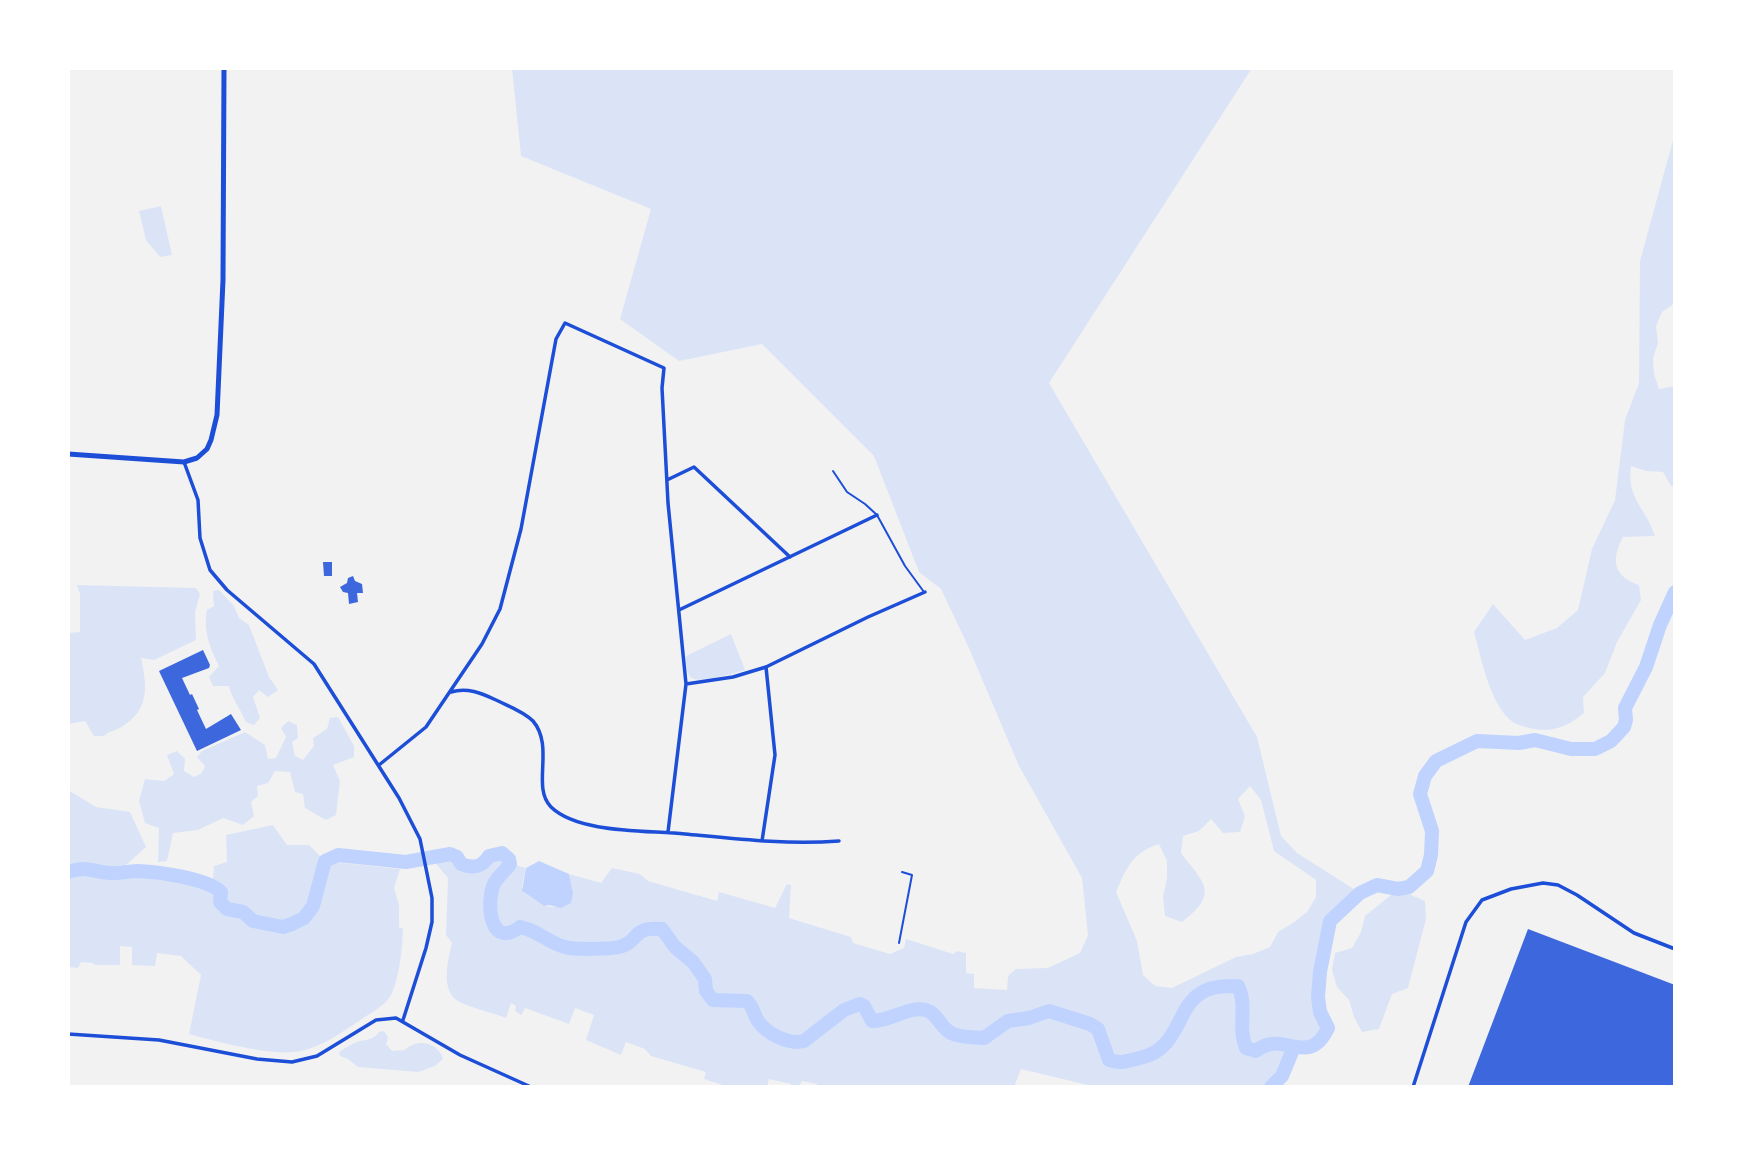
<!DOCTYPE html>
<html>
<head>
<meta charset="utf-8">
<style>
  body { margin:0 }
  #map { position:relative; width:1743px; height:1155px; overflow:hidden; background:#f2f2f2; font-family:"Roboto Condensed",sans-serif }
  canvas { display:block }
  .frame { position:absolute; inset:0; border:70px solid #fff; pointer-events:none }
</style>
</head>
<body>
<div id="map">
<canvas width="1743" height="1155"></canvas>
<div class="frame"></div>
</div>
<script>
const c = document.querySelector('canvas').getContext('2d');
c.lineJoin = 'round';
function fill(path, color) { c.fillStyle = color; c.fill(path, 'evenodd'); }
function trace(path, color, width, dash) { c.strokeStyle = color; c.lineWidth = width; c.lineCap = dash ? 'butt' : 'round'; c.setLineDash(dash || []); c.stroke(path); }
fill(new Path2D(`
  M512,68H1252L1049,383L1257,737L1281,836L1297,853L1360,893L1330,921L1320,972L1318,997L1320,1012L1328,1028L1323,1038L1314,1047H1294L1282,1076L1271,1087H1096L1021,1069L1014,1087H816L817,1084L802,1081L799,1087H791V1084L769,1079L767,1087H729L704,1079L706,1072L651,1056L645,1049L626,1042L621,1055L586,1040L594,1015L575,1008L569,1024L525,1008L521,1015L515,1011L516,1006L511,1003L506,1018C496,1014 465,1006 458,1001C440,990 448,960 452,943L446,935L448,878L437,865L436,860L449,859C463,873 480,874 493,858C500,857 516,866 526,868L522,886L524,893L544,906L555,907L573,893L569,874L601,883L612,868L640,874L648,881L717,901L719,892L775,908L787,884L791,885L789,918L851,937L853,943L890,954L904,948L906,939L953,954L957,951L966,953V973L974,974V988L1007,990L1008,976L1016,969L1048,968L1080,953L1088,935L1082,878L1019,766L968,646L941,589L919,572L874,456L762,344L679,361L620,319L651,209L521,156ZM1250,786L1261,800L1274,851L1316,880V897L1307,912L1293,923L1278,932L1270,947L1253,954L1236,957L1172,988L1155,986L1143,975L1137,941L1116,892C1127,867 1132,853 1159,844L1167,861V878L1163,897L1165,916L1182,922C1220,893 1204,883 1181,853L1183,836L1199,831L1211,819L1223,833L1240,832L1245,816L1238,799Z
  M1675,133V303L1662,312L1656,326L1658,343L1653,358L1654,374L1659,389L1675,386V487L1671,486L1663,472L1646,471L1631,466C1626,498 1646,508 1655,536L1623,537C1611,560 1613,576 1639,585L1641,600L1617,642L1605,673L1583,697L1584,713C1570,725 1553,733 1534,729C1525,727 1515,725 1509,719C1489,700 1481,657 1474,632L1493,604L1525,640L1557,628L1578,610L1592,549L1615,500L1625,420L1639,383L1640,261Z
  M161,206L172,255L160,257L146,240L139,211Z
  M77,585L196,588L200,594L195,612L196,640L154,660L141,658C147,685 150,709 123,726C116,731 110,730 104,736H94L85,721L68,724V633L80,632V594Z
  M219,590L234,606L239,618L249,625L269,677L278,690L268,697L259,690L253,697L260,718L254,725L246,722C241,710 231,697 229,686H213L209,677L219,666C210,647 203,632 207,610L214,606L213,591Z
  M731,634L745,670C735,673 701,684 692,678C685,674 686,663 686,656Z
  M338,717L354,746V757L333,765L340,781L336,815L326,820L305,808L303,794L295,792L290,772L275,771L268,783L257,786L258,796L251,802L254,816L243,825L223,818L198,830L173,833L167,861L158,862L159,828L145,823L139,801L145,779L164,781L174,774L167,755L177,751L185,759L184,771L194,777L202,773L205,766L197,757L202,751L245,732L265,745L268,759L276,758L286,737L281,728L288,721L297,725L298,738L292,742L295,756L303,760L314,746L313,738L327,729L330,718Z
  M68,790L96,807L130,812L146,847L126,865L213,878L214,866L227,862L226,835L273,825L287,845H309L325,861L400,869L394,888L399,905V927L403,929C402,950 400,974 392,993C387,1005 369,1014 359,1021C341,1033 323,1046 301,1051C273,1057 218,1042 189,1034L201,975L181,956L157,953L155,966L132,965V947L120,946V965H95L93,963L81,962L78,968L68,967Z
  M1409,894L1425,901L1426,919L1408,988L1392,994L1379,1029L1362,1032L1354,1017L1349,1000L1337,987L1332,970L1335,953L1352,948L1361,932L1365,916L1391,895Z
  M384,1031L388,1037L386,1044L392,1051L405,1050C417,1038 438,1042 443,1059L435,1066L418,1072L358,1067L348,1059L340,1056L339,1052C344,1049 351,1044 357,1042C366,1039 372,1041 379,1032Z`), '#dbe4f7');
fill(new Path2D(`
  M539,861L569,874L573,893L571,903L561,908L549,905L544,906L522,891L526,868Z`), '#bfd3fe');
trace(new Path2D(`
  M68,872C87,865 92,872 110,873C119,874 129,871 138,871C159,872 206,878 221,892L220,902L227,909L243,912L253,921L283,927L292,924L304,918L313,906L325,861L338,855L406,862L450,854L457,857L461,864C474,869 482,867 489,856L502,853L509,859L510,864C505,872 497,876 493,886C486,907 491,949 520,927C537,930 549,943 565,947C574,950 610,949 619,947C640,942 631,926 662,929L675,947L693,962L705,979L706,991L713,1000L747,1001C754,1007 753,1014 758,1021C767,1034 789,1045 804,1041L844,1010L860,1004L864,1006L872,1021C889,1022 907,1006 926,1010C937,1013 941,1028 951,1033C961,1038 973,1037 984,1038L1008,1021L1029,1018L1049,1011L1090,1024L1098,1029L1109,1060C1120,1064 1129,1061 1140,1058C1180,1049 1176,1008 1201,993C1212,986 1225,986 1238,986C1248,1006 1237,1027 1246,1048L1256,1051C1283,1028 1308,1070 1328,1028L1320,1012L1318,997L1320,972L1330,921L1360,893L1377,885L1398,889L1409,887L1427,871L1431,855L1432,831L1420,794L1425,776L1436,761L1477,741L1519,743L1535,740L1571,749H1595L1611,741L1624,727L1626,720L1625,708L1646,667L1660,625L1675,592
  M1271,1087L1282,1076L1294,1047`), '#bfd3fe', 14);
fill(new Path2D(`
  M323,562H332V576H324Z
  M353,576L355,581L362,584L363,593H357L358,602L349,604L348,593L343,592L340,587L347,583L348,578Z
  M203,650L210,665L209,668L182,678L190,695L192,694L199,709L197,710L206,729L231,714L241,730L197,751L159,671Z
  M1528,929L1675,985V1087H1468Z`), '#3d67dc');
trace(new Path2D(`
  M833,471L847,492L865,504L877,515L905,566L924,592
  M899,943L912,875L902,872`), '#1d4ed8', 2);
trace(new Path2D(`
  M184,462L198,500L200,538L210,570L227,590L314,664L399,798L420,839L432,898V922L426,948L403,1020
  M667,480L694,467L790,557
  M679,610L877,515
  M686,684L733,677L766,667L868,617L925,592
  M451,692C467,687 481,693 496,700C508,706 523,711 533,721C555,747 531,787 551,807C579,834 649,830 685,834C737,839 787,845 839,841
  M379,765L426,727L482,644L500,609L521,529L556,339L565,323L664,368L662,388L668,503L686,684L668,832
  M762,841L775,755L766,667
  M68,1034L159,1040L257,1059L292,1062L317,1056L376,1020L396,1018L460,1055L531,1087
  M1413,1087L1466,922L1482,900L1511,889L1543,883L1558,885L1577,895L1634,933L1675,949`), '#1d4ed8', 3.5);
trace(new Path2D(`
  M68,454L184,462L197,458L207,449L211,440L217,415L223,280L224,68`), '#1d4ed8', 5);
</script>
</body>
</html>
